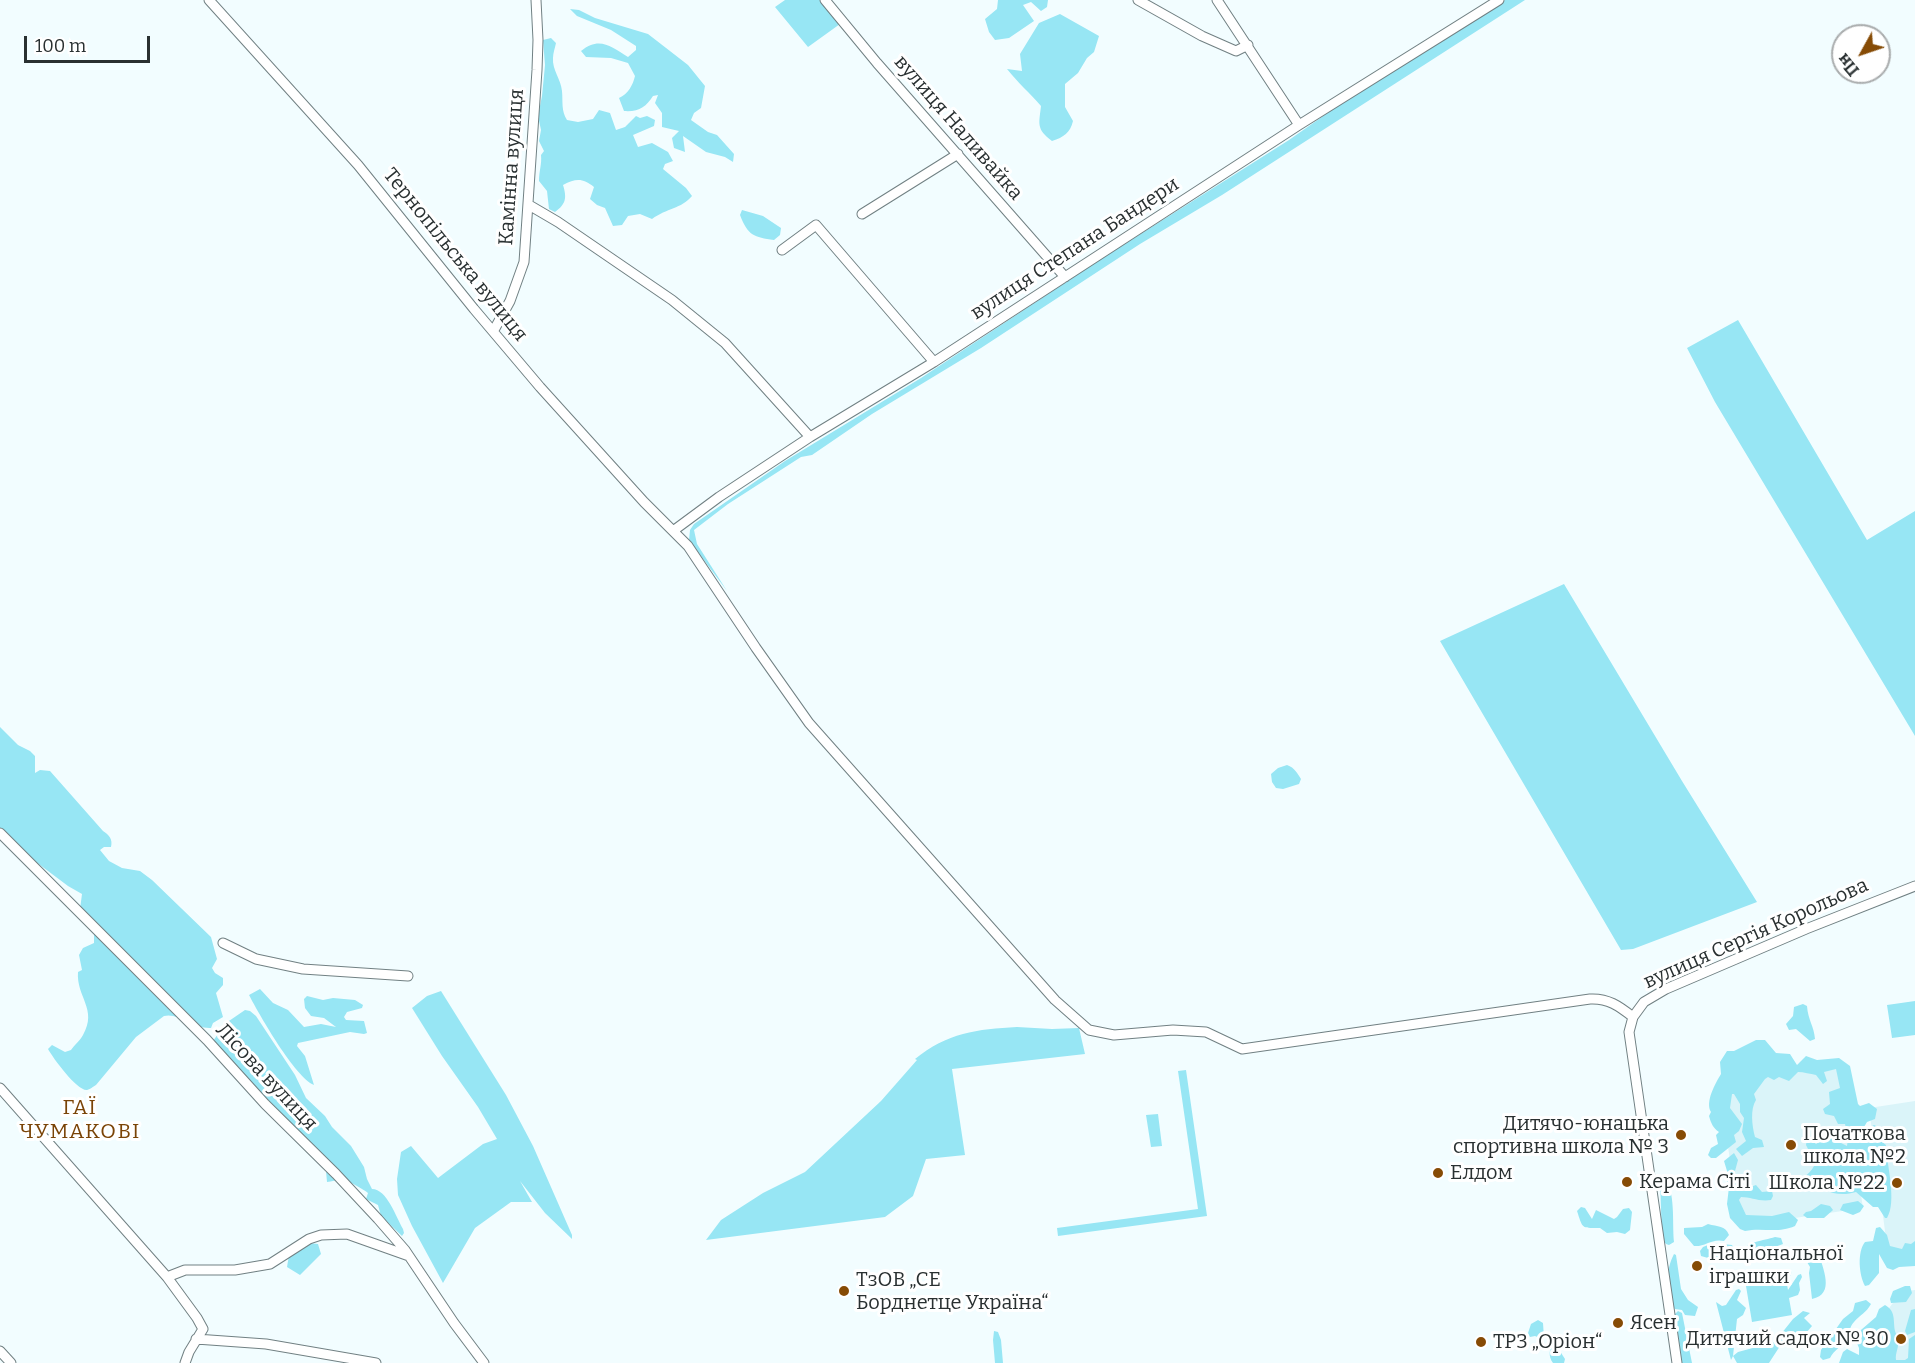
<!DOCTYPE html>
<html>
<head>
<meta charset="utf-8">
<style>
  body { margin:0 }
  #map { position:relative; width:1915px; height:1363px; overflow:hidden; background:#f2fdff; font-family:Bitter,serif }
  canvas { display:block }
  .north { position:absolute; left:1831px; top:24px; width:60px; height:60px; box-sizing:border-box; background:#fff; border:2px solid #a9acad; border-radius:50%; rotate:230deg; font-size:16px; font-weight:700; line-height:24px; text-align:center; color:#293031 }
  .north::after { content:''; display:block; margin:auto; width:21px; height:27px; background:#864b05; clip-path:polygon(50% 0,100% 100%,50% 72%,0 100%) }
  .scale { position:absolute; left:24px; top:36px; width:126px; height:27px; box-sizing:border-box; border:3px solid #293031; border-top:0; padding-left:8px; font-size:18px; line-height:21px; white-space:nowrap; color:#293031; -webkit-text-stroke:4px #fff; paint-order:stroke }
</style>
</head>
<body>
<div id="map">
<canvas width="1915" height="1363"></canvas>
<div class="north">Пн</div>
<div class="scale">100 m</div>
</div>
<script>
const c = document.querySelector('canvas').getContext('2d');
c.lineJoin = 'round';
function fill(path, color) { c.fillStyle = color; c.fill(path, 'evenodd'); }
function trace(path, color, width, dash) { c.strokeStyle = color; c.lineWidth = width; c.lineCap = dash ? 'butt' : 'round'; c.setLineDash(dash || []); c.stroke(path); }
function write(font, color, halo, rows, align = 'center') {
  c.font = font + ' Bitter,serif'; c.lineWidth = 6; c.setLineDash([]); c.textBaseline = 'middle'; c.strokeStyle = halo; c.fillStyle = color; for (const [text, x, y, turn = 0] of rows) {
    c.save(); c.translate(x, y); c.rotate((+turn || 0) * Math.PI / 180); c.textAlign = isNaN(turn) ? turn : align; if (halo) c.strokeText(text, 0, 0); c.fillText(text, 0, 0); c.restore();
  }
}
fill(new Path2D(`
  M1841,1063L1863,1208L1740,1226L1718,1081Z
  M1915,1101V1259L1889,1262L1869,1108Z
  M1915,1290V1363H1890L1884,1315L1901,1292Z`), '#daf4f9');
fill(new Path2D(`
  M785,0H821L840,24L808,47L775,7Z
  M998,0H1048L1047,7L1041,11L1031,2L1023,5L1034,21L1009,38L995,40L989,32L985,19L997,9Z
  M1505,0H1525L1222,195L1140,244L981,348L872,414L812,455L801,457L728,504L694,530L697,544L727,591L689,540L690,530L694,524L785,461L921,378L1098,261L1289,140L1349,98Z
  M570,9L579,10L595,18L648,34L688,65L705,86L701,108L694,113L691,120L708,132L717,135L734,154L733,162L725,157L706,152L683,136L685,152L674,148L672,138L679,131L662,127V113L655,103L658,95L653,96C646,107 639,112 624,111L619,98C628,94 633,85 635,76L628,63L611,58L586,57L581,51C599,36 611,46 628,57L636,50V46L611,30L577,16Z
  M1060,14L1099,36L1094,52L1087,58L1078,73L1065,84V107L1073,121C1070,133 1064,137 1052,141C1036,129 1039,124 1041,106C1030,93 1018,83 1007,69L1022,71L1020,54L1039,23Z
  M551,38L556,43C555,48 553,53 553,58C552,70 561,79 562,91C563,101 561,111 567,120L578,122L593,119L599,110L610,113L616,130L625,127L636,116L640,118L647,116L655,120L654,126L633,135L638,147L652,143L668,152L673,161L665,164L663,169L686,188L692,196C681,209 667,208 652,219L640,214L628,216L622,225L613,226L605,208L597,205L590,199L594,187C583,178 576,178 563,185C567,198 566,204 555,212L549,209L547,191L539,181C539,171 542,164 541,155L544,151L539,141L541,130L538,116L542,96L545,65L543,40Z
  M742,210L763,216L781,228L780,235L774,240C754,237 748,236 740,215Z
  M1738,320L1867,540L1915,511V736L1715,402L1687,348Z
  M1564,584L1682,781L1757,902L1633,949L1621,950L1440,641Z
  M0,727L18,745L30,751L35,756V773L40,770L50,771L103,831C109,835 113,839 111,847H104L100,850L109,861L122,868L140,871L152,880L211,937L217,959L212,968L215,973L223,978V985L216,993L223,1017L213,1023L211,1028C193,1029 178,1012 164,1016L136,1037L96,1085C94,1086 89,1090 87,1090C77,1091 53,1058 48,1049L52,1045L65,1052L71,1050C75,1044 80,1041 83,1035C98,1009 76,997 78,972L82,970L79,955L83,948L94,943V933L79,917L82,894L68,886L0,835Z
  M1287,765C1295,768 1297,773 1301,779L1299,784L1283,789L1276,788L1272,782L1271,774L1278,768Z
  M260,989L273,1003L288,1010L304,1027L321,1024L336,1027L324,1018L311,1016L305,1008L304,999L307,996L323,1000L333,998L355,1000L363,1005L362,1008L347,1012L344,1017L346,1020L364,1021L367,1033L364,1034L350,1032L298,1043L297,1046L305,1056L314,1085C295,1077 260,1016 249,995Z
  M441,991L506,1095L533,1146L572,1235V1239L545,1213L520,1181L532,1202H511L475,1228L443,1283L412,1226L398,1195L397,1179L401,1152L411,1146L438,1178L483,1144L497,1139L478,1107L442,1056L412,1008L427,996Z
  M1915,1001V1035L1892,1038L1887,1005Z
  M1803,1004L1807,1006C1808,1020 1814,1026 1815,1039L1810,1041L1796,1029L1789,1030L1786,1024L1793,1016L1794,1007Z
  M245,1010L250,1011L256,1016L295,1075L306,1098L325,1116L332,1127L351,1146L364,1167L367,1179L372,1189C387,1189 396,1217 403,1229L404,1233L402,1236L381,1216L378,1205L366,1199L368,1193C363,1189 349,1181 344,1180C339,1179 332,1182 327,1182L326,1171L327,1162L310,1153L213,1041L226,1023Z
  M1017,1027L1052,1029L1079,1028L1085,1054L952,1069L965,1155L926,1159L913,1196L885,1217L706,1240L721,1220L763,1193L805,1172L881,1101L917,1060L915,1059C947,1033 977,1029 1017,1027Z
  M1756,1040H1765L1776,1053L1790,1054L1797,1065L1806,1056L1817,1060L1839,1058L1850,1066L1858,1104L1860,1106L1869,1103L1877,1109L1875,1119L1867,1122L1864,1127L1867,1129L1874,1125L1878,1127L1877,1138L1886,1145C1887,1167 1897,1201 1887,1218H1885L1878,1207H1873L1856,1192C1847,1195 1833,1195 1826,1190L1809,1191L1804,1189L1798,1191L1795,1188C1799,1178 1809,1176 1814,1166L1808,1162L1810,1153L1806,1145L1807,1139L1810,1138L1816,1144L1831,1134L1839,1142L1847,1146L1848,1138L1845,1124H1838L1834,1116L1825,1114L1823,1109L1830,1104L1829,1092L1840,1088L1836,1069L1824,1072L1827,1081L1823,1084L1816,1075C1810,1074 1804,1072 1798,1072L1789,1081L1779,1077L1774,1080L1768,1077L1765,1079L1754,1094L1756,1100C1750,1109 1752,1126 1755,1137L1762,1140L1764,1147L1753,1148L1742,1156L1736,1149L1746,1141L1742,1132L1744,1118L1740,1112V1104L1734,1094H1732L1730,1108L1742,1124L1739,1131L1734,1135L1736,1142L1716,1158H1711L1708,1155L1711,1148L1718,1144L1716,1135L1719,1132C1713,1128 1711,1123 1709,1116L1711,1112C1705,1102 1715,1084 1721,1074L1720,1062L1727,1051H1734Z
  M1186,1070L1207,1216L1058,1236L1057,1228L1198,1209L1178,1071Z
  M1158,1114L1162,1146L1151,1147L1146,1115Z
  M1734,1153L1738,1160L1735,1171L1738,1188H1747L1756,1185L1762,1192L1772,1191L1773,1196L1771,1200C1759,1202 1751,1197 1741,1197L1739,1200L1746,1215L1772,1216L1789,1212L1798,1220L1795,1226C1776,1234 1763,1227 1745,1231L1740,1229L1730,1218L1727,1204L1729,1187L1726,1178L1727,1171L1724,1161Z
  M1664,1175C1676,1193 1672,1221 1674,1242L1669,1245L1666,1244L1662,1239L1660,1179Z
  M1858,1201L1864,1206L1860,1212L1853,1215L1840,1210L1843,1204Z
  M1821,1204L1830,1206L1833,1210L1824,1218H1807L1803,1215L1806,1212L1811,1211Z
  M1581,1207L1585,1208L1592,1219L1596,1210L1614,1219L1617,1217L1623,1209L1629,1208L1632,1212L1630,1230L1625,1234L1617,1232L1607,1233L1600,1228C1581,1228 1583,1229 1577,1211Z
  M1708,1224C1718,1227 1725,1225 1729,1235L1724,1241C1712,1238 1705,1247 1694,1246L1684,1234V1228L1702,1227Z
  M1880,1227L1887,1235L1890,1246L1902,1249L1905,1243L1911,1244L1915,1241V1266L1899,1267L1893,1270L1887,1268L1879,1254V1273L1869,1285L1865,1286C1859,1275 1857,1252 1865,1242L1873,1241L1876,1228Z
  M1775,1237L1781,1238L1783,1244C1770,1248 1755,1257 1741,1253C1747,1241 1763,1241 1775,1237Z
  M309,1243L318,1244L321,1254L300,1275L287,1267L289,1255Z
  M1713,1243L1732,1245L1735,1250L1728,1258H1708L1701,1256L1700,1251L1703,1247Z
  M1815,1249L1819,1253C1822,1268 1836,1294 1812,1299L1809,1273L1810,1267L1807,1262L1809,1255Z
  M1674,1254L1676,1255L1681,1289L1688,1300L1698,1307L1695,1316L1685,1315L1682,1310L1675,1309C1664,1294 1666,1269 1674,1254Z
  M1789,1270L1792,1272L1789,1278L1786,1279L1788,1290L1798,1275L1801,1274L1802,1277L1799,1283L1800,1290L1798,1295L1789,1298L1792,1315L1752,1322L1746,1286L1761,1283L1758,1279C1761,1276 1783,1272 1789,1270Z
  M1905,1286H1910L1912,1293L1906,1302L1891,1303L1890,1299L1893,1291Z
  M1739,1289L1741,1291L1737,1300L1746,1308L1743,1315L1737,1319L1733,1356L1738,1352L1775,1342L1780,1346L1769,1363H1737L1733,1356L1731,1360L1716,1302L1722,1306L1726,1305L1736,1290Z
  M1866,1300L1871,1304C1866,1313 1860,1315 1854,1322C1849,1327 1850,1334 1846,1340C1841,1347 1834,1350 1830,1358L1823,1360L1820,1357L1821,1350L1843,1319L1853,1311L1855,1303Z
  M1885,1305C1896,1311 1893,1320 1895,1331C1897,1337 1898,1335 1898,1341C1899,1348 1895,1353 1896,1360H1905L1908,1358L1909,1339L1915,1335V1363H1839L1843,1352L1847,1349L1859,1355V1348L1854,1336L1876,1317L1879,1309Z
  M1915,1309V1332L1907,1335L1905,1331L1911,1310Z
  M1678,1311L1682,1313L1692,1363H1679L1673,1316Z
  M1803,1311L1810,1313L1804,1318L1812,1326L1795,1346L1790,1344V1338L1782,1343L1777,1339L1793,1319Z
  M1538,1320L1543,1323L1544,1338L1542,1339L1535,1336L1530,1337L1528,1333L1531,1324Z
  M994,1331L998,1332L1001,1340L1003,1363H995L993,1340Z
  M1554,1342L1565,1359L1564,1363H1553C1548,1356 1549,1349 1554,1342Z`), '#97e6f4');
const minor = new Path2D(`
  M209,0L358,165L474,309L540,387L644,502L688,546L756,648L809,723L1055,1000L1089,1030L1114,1035L1173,1030L1206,1032L1242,1049L1590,999C1608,998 1619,1006 1633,1017
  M825,0L877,63L1065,277
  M1138,0L1202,36L1236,51L1248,45
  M1217,0L1299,125
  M529,205L558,222L672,300L725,343L810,437
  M862,214L958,154
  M782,250L816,225L934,362
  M494,330L510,301L524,262L537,70L538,40L536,0
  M673,531L719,497L810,437L934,362L1299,125L1499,0
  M0,833L207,1040L265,1104L336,1174L378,1219L405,1250L454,1323L484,1363
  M223,943L256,959L303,969L408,976
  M0,1088L167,1277L197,1318L203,1329L189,1352L185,1363
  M167,1277L185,1270H235L270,1264L309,1239L321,1235L347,1234L409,1256
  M196,1339L266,1344L376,1363
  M0,1351L11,1363
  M1677,1363L1629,1032L1633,1017L1644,1002L1666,989L1806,929L1915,886`);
trace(minor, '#718083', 11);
trace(minor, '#fff', 9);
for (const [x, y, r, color] of [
  [1681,1135,6,"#864b05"],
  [1791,1145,6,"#864b05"],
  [1438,1173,6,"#864b05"],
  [1627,1182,6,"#864b05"],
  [1897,1183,6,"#864b05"],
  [1697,1266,6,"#864b05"],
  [844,1291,6,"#864b05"],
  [1618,1323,6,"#864b05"],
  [1901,1339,6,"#864b05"],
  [1481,1342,6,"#864b05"]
]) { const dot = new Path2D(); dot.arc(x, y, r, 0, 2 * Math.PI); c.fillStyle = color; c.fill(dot); trace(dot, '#fff', 2); }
write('20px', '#293031', '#fff', [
  ["вулиця Наливайка",958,128,49],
  ["Камінна вулиця",512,167,-86],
  ["вулиця Степана Бандери",1075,249,-33],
  ["Тернопільська вулиця",455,255,51],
  ["вулиця Сергія Корольова",1756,934,-24],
  ["Лісова вулиця",266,1077,47]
]);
write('20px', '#293031', '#fff', [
  ["Дитячо-юнацька",1669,1124,"right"],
  ["спортивна школа № 3",1669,1147,"right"],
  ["Початкова",1803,1134],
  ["школа №2",1803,1157],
  ["Елдом",1450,1173],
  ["Керама Сіті",1639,1182],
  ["Школа №22",1885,1183,"right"],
  ["Національної",1709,1254],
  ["іграшки",1709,1277],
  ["ТзОВ „СЕ",856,1280],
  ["Борднетце Україна“",856,1303],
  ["Ясен",1630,1323],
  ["Дитячий садок № 30",1889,1339,"right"],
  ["ТРЗ „Оріон“",1493,1342]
], 'left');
c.letterSpacing = '1.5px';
write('21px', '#7a4407', '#fff', [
  ["ГАЇ",80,1108],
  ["ЧУМАКОВІ",80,1132]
]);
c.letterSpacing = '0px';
</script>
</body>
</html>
